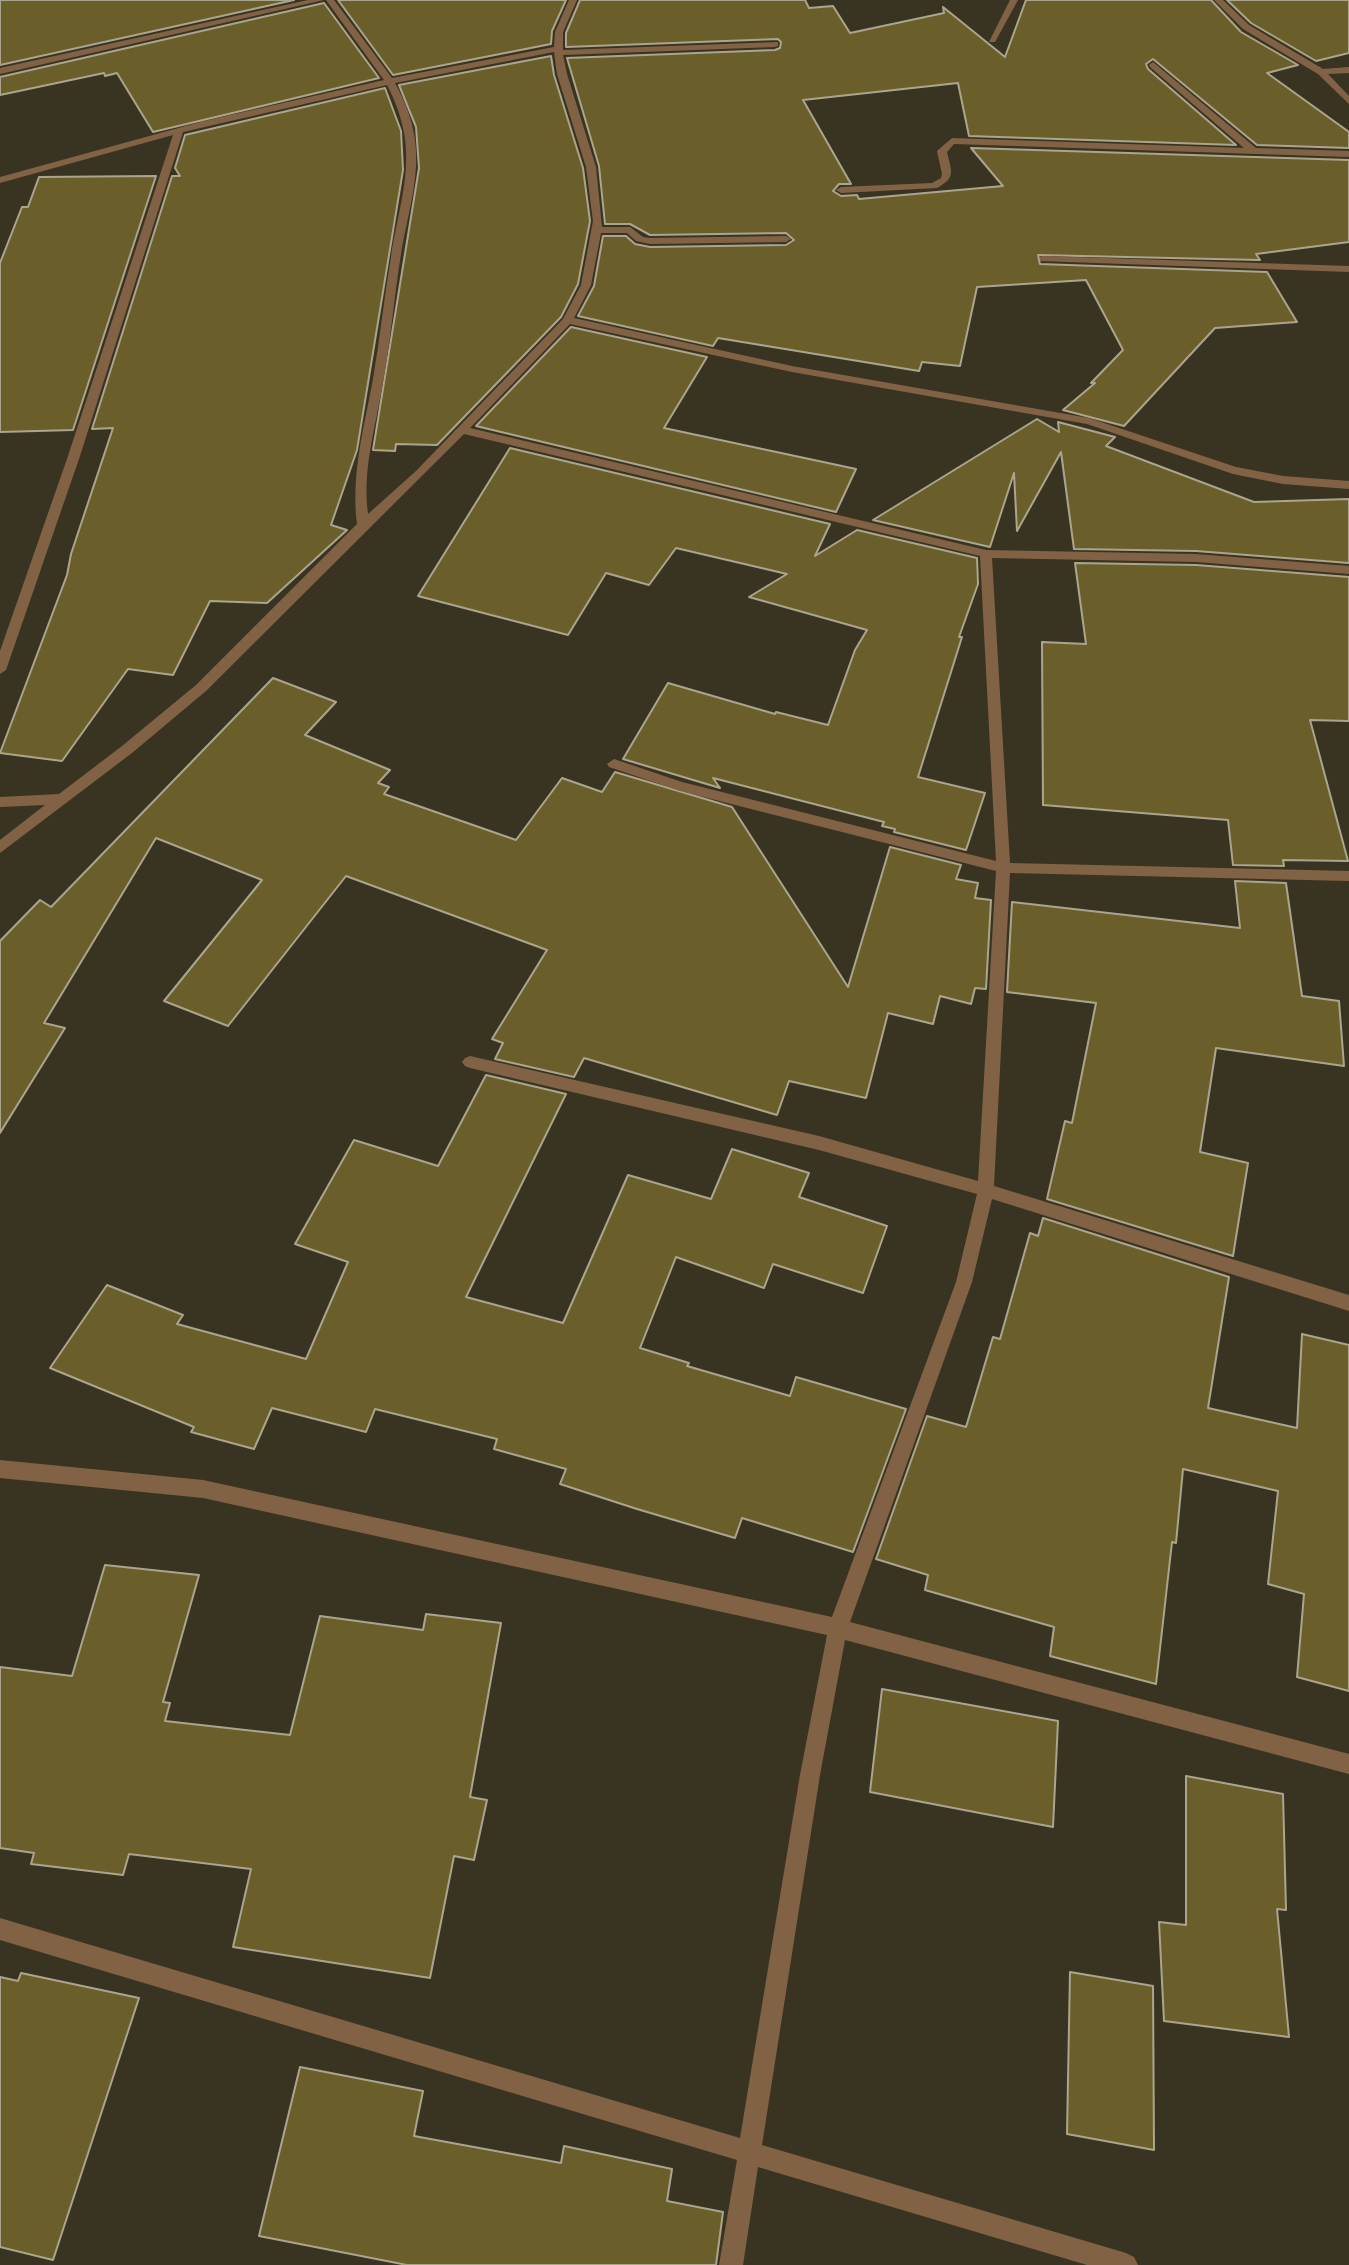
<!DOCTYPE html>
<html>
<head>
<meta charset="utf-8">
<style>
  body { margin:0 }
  canvas { display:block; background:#393421 }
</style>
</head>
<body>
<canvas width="1349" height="2265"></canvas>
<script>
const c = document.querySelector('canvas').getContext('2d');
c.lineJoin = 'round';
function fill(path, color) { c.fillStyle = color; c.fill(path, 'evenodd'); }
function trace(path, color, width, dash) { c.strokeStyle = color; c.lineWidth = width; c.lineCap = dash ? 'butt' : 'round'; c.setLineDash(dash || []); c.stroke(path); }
const building = new Path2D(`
  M0,0H294L0,65Z
  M338,0H566L552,31L551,44L393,75Z
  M580,0H805L809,8L833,6L850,33L944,13L943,7L1005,57L1026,0H1211L1241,32L1298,65L1267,73L1349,132V148L1257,145L1153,59L1146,64L1148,69L1236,145L969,136L958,83L803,100L851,184H839L833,191L841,196L857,195L859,199L1003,186L971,148L1349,160V242L1256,254L1260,260L1038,255L1040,264L1267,272L1297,322L1215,328L1124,426L1063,410L1095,383H1091L1123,350L1086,280L977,287L960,366L922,362L919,371L718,338L713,346L578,316L594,286L603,236H626L635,244L650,247L786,245L794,240L786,233L650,235L630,224H605L599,166L567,58L775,50L780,48L781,42L778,39L566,47V33Z
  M1227,0H1349V53L1316,61L1251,23Z
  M324,3L379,78L153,132L117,73L105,76L104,73L0,95V77Z
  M551,56L554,75L583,168L590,221L578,284L561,317L437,445L396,444L395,451L373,450L419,168L416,127L399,85Z
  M385,88L401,131L403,170L357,450L331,525L347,530L267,603L210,601L173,675L128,669L62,761L0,753L67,575L71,554L113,428L92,429L172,176H180L175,168L185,135Z
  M156,176L73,430L0,432V263L22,207H28L39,177Z
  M571,327L707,357L664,428L856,469L836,512L476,426Z
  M1037,419L1059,432L1058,422L1115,437L1106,446L1254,502L1349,499V563L1196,551L1074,549L1061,452L1017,531L1014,473L990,547L873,520Z
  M510,448L830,524L815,556L857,530L977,558L978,584L959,637H962L918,777L985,793L966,850L894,832L895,829L882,826L884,822L713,778L720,788L623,759L668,683L775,714L776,712L828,725L855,650L867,630L749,597L787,574L676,548L649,585L606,573L568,635L418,596Z
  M1075,563L1196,565L1349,577V721L1310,720L1348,861L1283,860L1284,866L1233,865L1228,820L1043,805L1042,642L1086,644Z
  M273,678L336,702L305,735L390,770L378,783L389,787L384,794L516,840L562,778L602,792L615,772L732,807L848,987L890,847L961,865L956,879L978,883L975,898L991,900L986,989L975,988L971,1004L940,996L933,1024L888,1013L866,1098L789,1081L777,1115L584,1058L574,1077L495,1059L503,1043L492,1039L547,950L346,876L228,1026L164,1001L262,880L156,838L44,1023L65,1028L0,1133V941L40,900L51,907Z
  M1235,881L1286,883L1302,996L1339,1001L1344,1066L1216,1048L1200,1152L1248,1163L1233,1256L1047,1199L1065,1121L1072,1123L1096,1003L1007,992L1012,902L1240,928Z
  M486,1075L566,1094L466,1297L563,1323L628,1175L711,1199L732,1149L809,1173L799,1197L887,1226L863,1293L773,1264L764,1288L676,1257L640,1348L689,1363L687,1366L790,1396L796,1377L906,1409L853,1552L742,1518L735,1538L637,1509L560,1484L566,1469L494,1449L497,1439L375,1409L366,1432L272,1408L254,1449L191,1432L194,1427L50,1368L107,1285L183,1315L177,1324L306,1359L348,1262L295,1244L354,1140L438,1166Z
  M1043,1218L1229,1277L1208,1408L1297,1428L1302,1334L1349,1345V1691L1297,1677L1304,1594L1268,1584L1278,1491L1183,1469L1176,1543L1172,1542L1156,1684L1050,1656L1054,1627L925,1590L928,1575L876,1559L927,1416L966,1427L993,1337L1000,1339L1030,1233L1038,1236Z
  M105,1565L199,1575L163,1702L170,1703L165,1721L290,1735L320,1616L423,1630L426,1614L501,1623L470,1797L487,1800L474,1860L454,1856L430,1978L233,1947L251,1869L129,1854L123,1875L31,1864L34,1853L0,1848V1667L72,1676Z
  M882,1689L1058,1721L1053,1827L870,1792Z
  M1186,1776L1283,1794L1286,1910L1277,1909L1289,2037L1164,2021L1159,1922L1186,1925Z
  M1070,1972L1153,1986L1154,2150L1067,2134Z
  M21,1973L139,1998L53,2260L0,2247V1977L18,1981Z
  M300,2067L423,2091L414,2136L561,2163L564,2146L672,2169L667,2201L723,2212L716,2265H407L259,2236Z`);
fill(building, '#6a5e2b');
trace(building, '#aba58e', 2);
fill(new Path2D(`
  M308,0H324L0,74V68Z
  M326,0H334L392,78L554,47L555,32L569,0H577L563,32V50L778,42V46L775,47L563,55L567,74L596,167L602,227H630L643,237L650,238L786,236L791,239L786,242L650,244L636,241L627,233H601L591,285L574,318L792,366L1089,418L1236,467L1283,476L1349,481V489L1283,484L1233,474L1087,424L792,372L570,324L470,428L986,550L1196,554L1349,566V574L1196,562L992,558L1010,863L1349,871V881L1010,873L994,1186L1349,1295V1311L992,1199L972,1282L850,1622L1349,1754V1774L845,1640L820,1775L762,2145L1126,2253L1134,2257L1138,2265H1087L758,2167L743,2265H719L737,2160L0,1940V1918L740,2138L800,1775L827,1635L203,1498L0,1478V1460L203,1480L832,1617L956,1282L977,1194L819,1150L470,1068L465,1066L462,1062L465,1058L470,1056L819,1136L978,1181L996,871L680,791L609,767L607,764L614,759L682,782L996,861L980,556L464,434L206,691L132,753L0,853V840L45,805L0,807V797L59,794L122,746L196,685L357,524C351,473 364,428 373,379C380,338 384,298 391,257C402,189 421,151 387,85L183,132L80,456L6,670L0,674V651L68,456L173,135L0,183V177L204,121L384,80ZM554,52L557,74L586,167L593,221L581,285L563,319L416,471L368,514C362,469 376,426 383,382C391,339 394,297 401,254C413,187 431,148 395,83Z
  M1010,0H1018L995,42H989Z
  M1214,0H1223L1249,25L1323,69L1349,67V73L1328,74L1349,96V104L1318,74L1243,29Z
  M1153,62L1256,148L1349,151V157L954,144L947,152C951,171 957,177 937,188L841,193L836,190L841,187L932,183L941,178L942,174L937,151L952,138L1244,148L1150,67L1149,65Z
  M1044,256L1349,266V272L1040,261V257Z`), '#826245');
</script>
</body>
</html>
